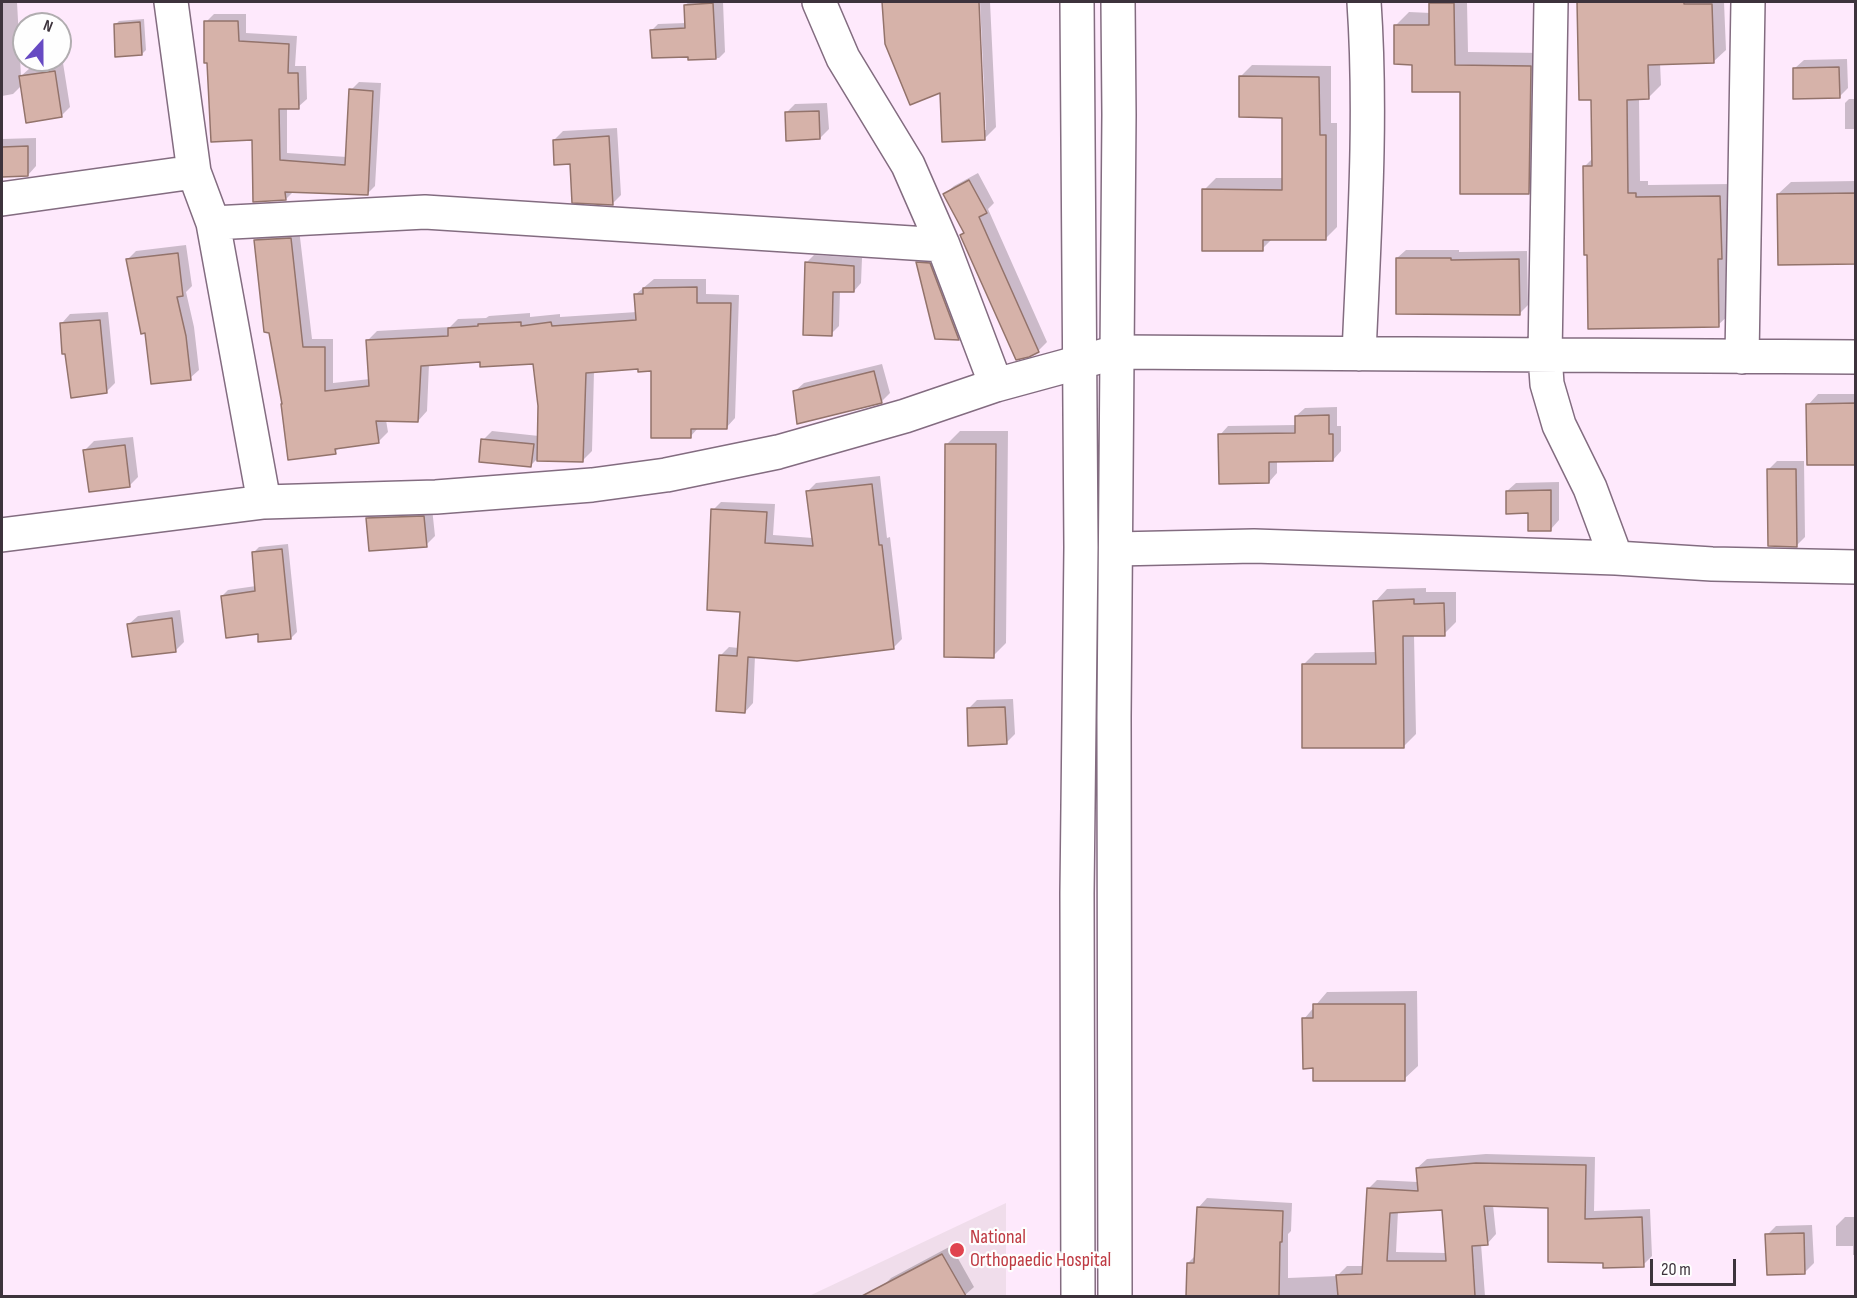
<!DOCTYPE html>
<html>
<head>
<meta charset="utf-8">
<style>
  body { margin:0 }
  #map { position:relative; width:1857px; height:1298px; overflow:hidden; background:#fee9fc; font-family:"Sofia Sans Condensed",sans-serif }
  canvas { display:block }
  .frame { position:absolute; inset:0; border:3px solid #3d333c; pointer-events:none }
  .north { position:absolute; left:12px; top:12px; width:60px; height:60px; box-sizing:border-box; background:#fefefe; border:2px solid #b1adb0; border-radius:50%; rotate:21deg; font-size:16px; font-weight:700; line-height:24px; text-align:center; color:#3d333c }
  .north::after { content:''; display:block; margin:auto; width:21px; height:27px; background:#674ac3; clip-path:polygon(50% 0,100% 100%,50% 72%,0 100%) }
  .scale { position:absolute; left:1650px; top:1259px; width:86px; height:27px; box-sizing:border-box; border:3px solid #3d333c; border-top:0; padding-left:8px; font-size:18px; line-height:21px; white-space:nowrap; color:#3d333c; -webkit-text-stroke:4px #fefefe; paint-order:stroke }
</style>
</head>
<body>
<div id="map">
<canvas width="1857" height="1298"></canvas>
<div class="frame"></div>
<div class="north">N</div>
<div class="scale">20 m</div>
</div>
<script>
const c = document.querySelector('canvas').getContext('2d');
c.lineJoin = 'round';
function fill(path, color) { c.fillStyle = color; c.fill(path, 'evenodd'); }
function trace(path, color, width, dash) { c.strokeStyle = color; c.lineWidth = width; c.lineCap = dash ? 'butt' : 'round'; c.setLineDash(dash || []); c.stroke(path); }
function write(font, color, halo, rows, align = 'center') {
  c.font = font + ' "Sofia Sans Condensed",sans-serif'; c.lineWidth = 4.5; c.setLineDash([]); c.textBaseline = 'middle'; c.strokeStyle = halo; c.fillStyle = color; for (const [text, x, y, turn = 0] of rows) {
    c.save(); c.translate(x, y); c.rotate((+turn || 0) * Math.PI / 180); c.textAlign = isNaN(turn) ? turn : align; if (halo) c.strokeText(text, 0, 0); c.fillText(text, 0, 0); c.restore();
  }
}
fill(new Path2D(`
  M1006,1203V1296H809Z`), '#f0ddeb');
fill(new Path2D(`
  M2,2H17L21,76L30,68L63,63L70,107L61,116L22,85L13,94L2,96Z
  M689,2H723L725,52L719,58L689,59V55L652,30L658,24L686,23L685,5Z
  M925,2H977L983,130H986L980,2H990L996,127L984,139L942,91L926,46Z
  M1433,2H1467L1468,52L1544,53L1542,180L1528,193L1462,90L1413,63L1395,26L1409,12L1431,13V4Z
  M1579,2H1724L1726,50L1713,62L1660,63L1661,85L1648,98H1639L1640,181H1648V185L1732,184L1731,313L1718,325L1584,167L1593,158L1592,98H1581Z
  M214,14H246V33L297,36L295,66H306L307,99L298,107H287V153L347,157L351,90L359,82L381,83L375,186L367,194L294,191L286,199L253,138L206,22Z
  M144,19L146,50L142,54L115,25L119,21Z
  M1847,59L1848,88L1839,97L1795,68L1804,60Z
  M1252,65L1331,66V123H1337V227L1325,239L1273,238L1262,249L1204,190L1216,178H1283V116L1240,77Z
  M1849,99H1856V129H1845V103Z
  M827,103L829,129L820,138L786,113L795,104Z
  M617,128L621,195L612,204L554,140L563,131Z
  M36,138V166L28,175H2V139Z
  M978,173L994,203L988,209L1047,342L1038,351L962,235L965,232L945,194L954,186Z
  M1856,181V262L1778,194L1791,182Z
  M299,229L312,339H333V383L370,379L368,340L377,331L450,327L458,319L486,318L489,316L530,313V317L560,314V317L637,312L636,294L654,279H706V294L739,295L735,418L726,428L699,427L690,437L652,369L639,367L594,371L592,451L583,460L537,459L531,465L483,440L492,431L539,436L540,406L534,362L481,361L429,364L427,411L418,421L386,420L388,432L378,442L341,446L335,452L282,405L255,240L264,231Z
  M186,245L192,286L186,292L194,327L199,370L190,378L147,332L127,260L136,251Z
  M1406,250H1459V252L1527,251L1528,305L1519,314L1397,258Z
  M926,254L938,255L967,330L958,338L918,263Z
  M814,255L862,258L861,283L854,291L840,290L839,326L831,334L806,263Z
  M108,312L115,383L106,392L66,352L62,323L70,314Z
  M882,364L890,393L881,402L795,391L804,383Z
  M1818,394H1856V463L1808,405Z
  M1337,407V426H1341V451L1333,460L1277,461V473L1269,482L1220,435L1228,426L1296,425V416L1305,408Z
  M960,431H1008L1006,643L993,656L947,444Z
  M133,437L138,477L129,486L85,450L94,441Z
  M1777,461H1804L1805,537L1796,546L1768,470Z
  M880,476L887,538L890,537L902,639L893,648L755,656L753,703L745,712L720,656L729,647L739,648L741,611L713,510L721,502L775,504L773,535L813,538L807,492L816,483Z
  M1559,482V520L1551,529L1507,491L1516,483Z
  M432,508L435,536L426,545L368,518L377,510Z
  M288,544L297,632L291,638L259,633L222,596L228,590L256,586L253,553L259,547Z
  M1426,588V592H1456V622L1444,634L1414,635L1416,734L1404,746L1303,665L1315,653L1377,652L1375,602L1387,589Z
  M180,610L184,642L175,651L129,624L138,616Z
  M1013,699L1015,734L1006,743L968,709L977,700Z
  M1417,991L1418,1066L1404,1079L1314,1067L1304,1019L1327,992Z
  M1486,1154L1595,1157L1594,1211L1650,1209L1652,1256L1643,1265L1604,1261L1550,1206L1493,1205L1496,1234L1487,1244H1481L1485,1296H1188V1263L1196,1255L1198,1208L1207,1198L1292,1203L1291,1231L1288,1234V1278L1337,1276L1347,1266H1364L1368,1189L1377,1180L1418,1182L1417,1168L1427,1159ZM1443,1208L1446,1253L1396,1252L1398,1211Z
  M1845,1217H1856V1255H1853V1246H1836V1226Z
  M1812,1225L1814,1263L1805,1272L1767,1235L1776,1226Z
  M951,1246L974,1287L965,1295L887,1296L882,1287L891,1278Z`), '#0003');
const building = new Path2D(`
  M882,2H979L985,140L942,142L940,93L910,105L885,44Z
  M1577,2H1684V4H1712L1714,63L1648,65L1649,99L1627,100L1628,193H1636V197L1720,196L1722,259H1718L1719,327L1588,329L1587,255H1584L1583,166H1592L1591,100H1579Z
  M713,3L716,59L688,60V57L652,58L650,30L685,28L684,5Z
  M1429,3H1454L1455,65L1531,66L1529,194H1460V92H1412V65L1394,64V25H1429Z
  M204,21H238L239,41L289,44L288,73H298L299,109H279L280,160L345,165L349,89L373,91L368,195L285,192L286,200L253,202L252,140L211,142L207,63H204Z
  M140,22L142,55L115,57L114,24Z
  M1839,67L1840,98L1793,99V68Z
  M55,71L62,117L26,123L19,76Z
  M1239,76L1319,77L1320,135H1326V240H1263V251H1202V189L1282,190V118L1239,117Z
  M819,111L820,139L786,141L785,112Z
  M609,136L613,205L572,203L570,164L554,165L553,140Z
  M28,146V176L2,177V147Z
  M969,180L987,213L979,217L1039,352L1029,357L1016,360L960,235L964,233L943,194Z
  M1856,193V264L1778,265L1777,194Z
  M291,238L303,347H325V391L369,386L366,340L448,336V328L478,326V324L521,322V326L551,322L552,326L636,320L634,294H643V288L697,287V303H731L727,429H691V438H651V371L638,372V369L586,373L583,462L537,461L538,406L533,364L480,367V362L421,366L418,422L376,421L379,443L335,449L336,454L288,460L281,404H282L269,333L264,332L254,240Z
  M178,253L183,296L177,297L186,336L191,380L151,384L145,333L141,334L126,259Z
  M1396,258H1451V260L1519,259L1520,315L1396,314Z
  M805,262L854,266V292H833L832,336L803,335Z
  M916,262L930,263L959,340L935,339Z
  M100,320L107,393L71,398L65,354H62L60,323Z
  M874,371L882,403L797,424L793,391Z
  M1856,403V465H1807L1806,404Z
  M1329,415V434H1333V461L1269,462V483L1219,484L1218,434L1295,433V416Z
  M481,439L534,444L531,467L479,462Z
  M945,444H996L994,658L944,657Z
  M125,445L130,487L89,492L83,450Z
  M1767,469H1796L1797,547L1768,546Z
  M872,484L879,545H882L894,649L797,661L748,657L745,713L716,711L719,655L737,656L740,612L707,610L711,509L767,512L765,543L813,546L806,491Z
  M1551,490V531H1528V513L1506,514V491Z
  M424,516L427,547L369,551L366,518Z
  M282,549L291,639L258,642V634L226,638L221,596L255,591L252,552Z
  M1414,599V604L1444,603L1445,636H1403L1404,748H1302V664H1376L1373,601Z
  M172,618L176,652L132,657L127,624Z
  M1005,707L1007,744L968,746L967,708Z
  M1313,1004H1405V1081H1313V1068L1303,1069L1302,1018H1313Z
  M1476,1163L1586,1165L1585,1219L1642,1217L1644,1267L1603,1268V1263L1548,1262V1208L1484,1206L1488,1245L1472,1246L1475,1296H1338L1336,1275L1362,1274L1367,1188L1418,1191L1416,1168ZM1442,1210L1446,1261H1387L1390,1213Z
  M1197,1207L1283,1211L1282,1242H1280L1279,1296H1186L1187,1263H1194Z
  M1804,1233L1805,1274L1767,1275L1765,1234Z
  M942,1254L966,1296H862Z`);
fill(building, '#d6b2a9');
trace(building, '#93736b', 1.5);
const street = new Path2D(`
  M171,2L194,172L213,223L264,502
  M819,2L843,58L908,165L943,245L996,385
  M1551,2L1545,355L1547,384L1559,425L1590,488L1616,558
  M2,199L194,172
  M213,223L425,212L943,245
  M1359,354C1364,236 1372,119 1364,2
  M1742,357L1748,2
  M2,535L264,502L436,497L592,485L666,475L778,452L905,416L996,385L1117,352L1856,357
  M1116,549L1254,546L1616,558L1712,564L1856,567`);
const secondary = new Path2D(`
  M1077,2L1081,547L1077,893L1078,1296
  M1115,1296L1114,717L1119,115L1118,2`);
trace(street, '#836c80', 36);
trace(secondary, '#836c80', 36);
trace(street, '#fff', 33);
trace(secondary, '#fff', 33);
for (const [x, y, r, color] of [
  [957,1250,8,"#e0444e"]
]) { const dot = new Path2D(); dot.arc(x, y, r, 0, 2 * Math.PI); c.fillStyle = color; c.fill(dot); trace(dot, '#fefefe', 2); }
write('20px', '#be3a42', '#fefefe', [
  ["National",970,1238],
  ["Orthopaedic Hospital",970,1261]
], 'left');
</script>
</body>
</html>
